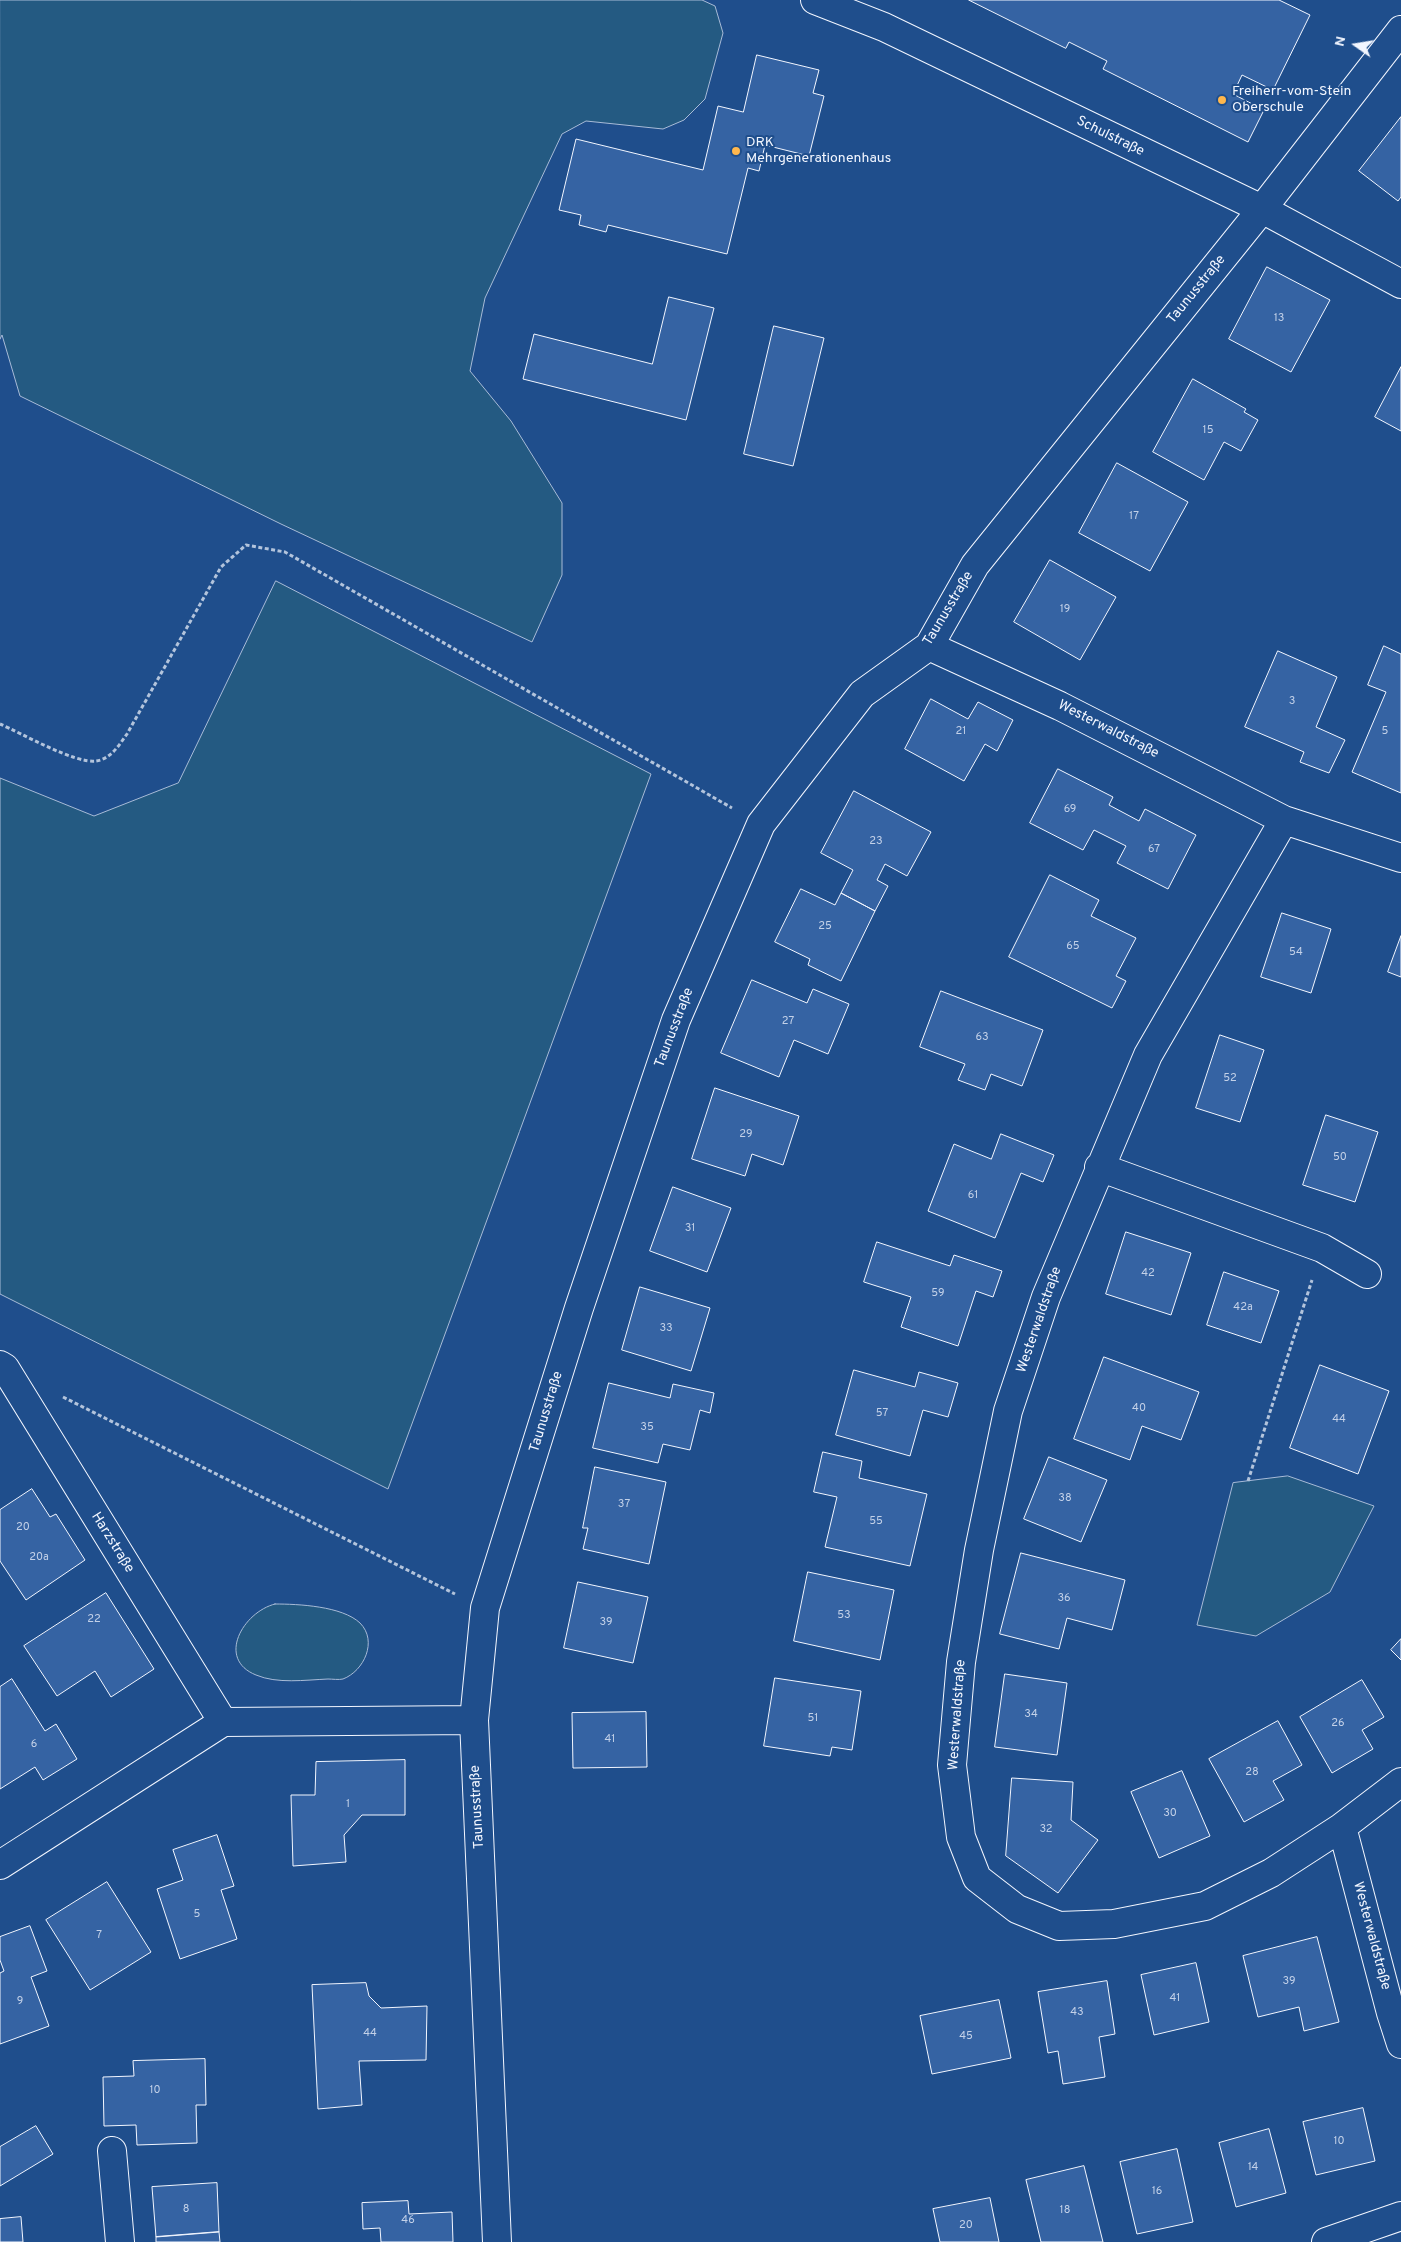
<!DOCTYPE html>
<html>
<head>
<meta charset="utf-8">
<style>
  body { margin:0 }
  #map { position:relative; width:1401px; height:2242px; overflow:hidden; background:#1f4e8c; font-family:Overpass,sans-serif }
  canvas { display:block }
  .north { position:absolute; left:1331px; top:20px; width:50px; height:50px; -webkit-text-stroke:4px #1f4e8c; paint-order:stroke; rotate:283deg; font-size:14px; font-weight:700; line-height:20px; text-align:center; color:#f2f6ff }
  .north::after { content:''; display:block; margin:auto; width:18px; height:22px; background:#f2f6ff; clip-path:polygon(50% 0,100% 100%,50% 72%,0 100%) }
</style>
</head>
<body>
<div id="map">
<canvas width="1401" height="2242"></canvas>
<div class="north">N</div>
</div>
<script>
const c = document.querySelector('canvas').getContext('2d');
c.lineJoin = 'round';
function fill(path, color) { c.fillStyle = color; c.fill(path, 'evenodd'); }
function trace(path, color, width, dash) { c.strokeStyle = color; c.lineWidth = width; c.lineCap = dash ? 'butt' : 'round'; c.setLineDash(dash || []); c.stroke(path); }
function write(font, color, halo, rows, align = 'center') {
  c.font = font + ' Overpass,sans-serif'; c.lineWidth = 4; c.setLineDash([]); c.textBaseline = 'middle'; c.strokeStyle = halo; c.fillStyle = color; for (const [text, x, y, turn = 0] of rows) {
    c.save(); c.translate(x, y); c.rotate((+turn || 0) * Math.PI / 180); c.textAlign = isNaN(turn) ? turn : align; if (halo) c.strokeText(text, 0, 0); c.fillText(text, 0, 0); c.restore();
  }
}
const green = new Path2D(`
  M0,0H702L715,6L723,33L705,99L684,120L663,129L586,121L562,134L485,298L470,371L511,421L562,503V575L532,642L281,524L20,396L2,335L0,339Z
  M276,581L651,774L388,1489L0,1294V778L94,816L178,783Z
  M1288,1476L1374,1506L1330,1592L1256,1636L1197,1625L1233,1483Z
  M275,1604C298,1604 342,1606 360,1623C378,1641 364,1671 343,1679C339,1680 332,1679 328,1679C305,1680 277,1684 256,1675C216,1659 243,1612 275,1604Z`);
fill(green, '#245a82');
trace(green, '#a8bbd7', 1);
const building = new Path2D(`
  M969,0H1279L1310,15L1273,90L1242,75L1233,94L1264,110L1248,142L1103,69L1107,61L1069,42L1066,48Z
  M757,55L819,70L813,93L824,96L809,156L765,145L759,171L748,168L727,254L608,225L606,232L579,225L581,215L559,210L576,139L703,170L718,106L743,112Z
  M1401,117V197L1398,201L1359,171Z
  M1267,267L1330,300L1291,372L1229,339Z
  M669,297L714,308L686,420L523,379L534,334L652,364Z
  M774,326L824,338L793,466L744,454Z
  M1401,367V431L1375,417Z
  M1193,379L1246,409L1244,412L1258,420L1241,451L1224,442L1204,480L1153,452Z
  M1117,463L1188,502L1150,571L1079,533Z
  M1050,560L1116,597L1080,660L1014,622Z
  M1384,646L1401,654V793L1352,772L1386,692L1368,685Z
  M1278,651L1337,677L1316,727L1345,740L1329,773L1300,762L1304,752L1245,727Z
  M931,699L968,719L978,702L1013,720L997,751L985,744L964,781L905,749Z
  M1058,769L1113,797L1109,805L1139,821L1145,809L1196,835L1168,889L1117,863L1126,846L1094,830L1083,850L1030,823Z
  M854,791L931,832L907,876L885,864L877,880L888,886L875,911L841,893L853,870L821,853Z
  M1050,875L1099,900L1091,916L1136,938L1116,976L1126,981L1112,1008L1009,957Z
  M801,889L835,905L841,893L875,911L841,981L808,965L810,959L775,942Z
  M1282,913L1331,929L1311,993L1261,977Z
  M1401,936V977L1388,972Z
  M752,980L807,1003L813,989L849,1004L828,1054L794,1040L779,1077L721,1053Z
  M941,991L1043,1030L1022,1086L991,1074L985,1090L958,1080L965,1064L920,1047Z
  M1220,1035L1264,1050L1240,1122L1196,1108Z
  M715,1088L799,1116L783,1165L752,1154L745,1176L692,1159Z
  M1326,1115L1378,1132L1355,1202L1303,1185Z
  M1001,1134L1054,1155L1043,1182L1021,1173L995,1238L928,1211L954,1144L991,1159Z
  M673,1187L731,1208L707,1272L650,1251Z
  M1126,1232L1191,1253L1171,1315L1106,1294Z
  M877,1242L950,1266L954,1255L1002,1271L993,1297L976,1291L958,1346L901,1327L911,1297L864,1282Z
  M1224,1272L1279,1291L1261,1343L1207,1325Z
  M640,1287L710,1308L691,1371L622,1350Z
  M1104,1357L1199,1392L1181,1440L1142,1426L1130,1460L1074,1439Z
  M1320,1365L1389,1391L1358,1474L1290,1448Z
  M854,1370L915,1387L919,1372L958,1383L948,1417L923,1410L910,1456L836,1435Z
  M609,1383L670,1398L673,1384L714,1393L710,1413L700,1410L690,1450L663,1444L658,1463L593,1448Z
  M823,1452L862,1461L859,1478L927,1494L910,1566L825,1547L837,1497L814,1492Z
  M1049,1457L1107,1480L1081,1542L1024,1519Z
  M595,1467L666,1482L649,1564L583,1549L588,1528H583Z
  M32,1489L50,1517L56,1514L85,1560L26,1600L0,1561V1510Z
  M1021,1553L1125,1580L1112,1630L1067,1618L1059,1649L1000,1634Z
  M808,1572L894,1590L880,1660L794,1641Z
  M578,1582L648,1597L633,1663L564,1648Z
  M106,1593L154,1669L111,1697L95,1671L57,1696L24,1646Z
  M1401,1639V1660L1391,1650Z
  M1005,1674L1067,1683L1057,1755L995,1747Z
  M775,1678L861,1691L852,1750L832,1747L830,1756L764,1746Z
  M12,1679L45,1731L56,1724L77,1759L43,1780L35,1767L0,1789V1687Z
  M1362,1680L1384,1717L1362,1730L1373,1749L1332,1773L1300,1717Z
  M646,1712L647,1767L573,1768L572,1713Z
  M1278,1721L1302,1765L1273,1781L1284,1800L1244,1822L1209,1759Z
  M405,1760V1815H362L344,1835L346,1862L293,1866L291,1795H315L316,1762Z
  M1182,1771L1210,1836L1159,1858L1131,1792Z
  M1012,1778L1073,1782L1071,1820L1098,1840L1058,1893L1006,1856Z
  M217,1835L234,1886L221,1890L237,1939L180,1959L157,1889L183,1880L173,1850Z
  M107,1882L151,1952L90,1990L46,1920Z
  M30,1926L47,1971L31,1977L49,2026L0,2044V1973L4,1971L0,1960V1937Z
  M1317,1937L1339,2022L1304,2031L1299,2007L1258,2017L1243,1956Z
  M1196,1963L1209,2022L1154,2035L1141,1975Z
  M1107,1981L1115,2034L1099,2037L1105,2077L1063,2084L1058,2051L1048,2053L1038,1992Z
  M366,1983L369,1996L381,2008L427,2006L426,2060L359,2061L362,2105L318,2109L312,1985Z
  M999,2000L1011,2058L932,2074L920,2016Z
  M205,2059L206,2105H196L197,2143L137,2145L136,2125L104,2126L103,2077L134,2076L133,2061Z
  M1363,2108L1375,2161L1316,2175L1303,2122Z
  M36,2126L53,2154L0,2186V2147Z
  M1269,2129L1286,2193L1236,2207L1219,2143Z
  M1177,2149L1193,2222L1137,2234L1120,2162Z
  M1084,2166L1103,2242H1041L1026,2180Z
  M217,2183L219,2232L156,2237L152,2187Z
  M990,2198L999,2242H940L933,2209Z
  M408,2201L409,2214L452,2212L453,2242H381L380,2228L363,2229L362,2203Z
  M21,2217L23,2242H0V2219Z
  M219,2232L220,2242H156V2237Z`);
fill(building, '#3563a3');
trace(building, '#f2f6ff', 1);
const street = new Path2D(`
  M815,0L884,27L1262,209L1401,284
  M929,646L1060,706L1284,820L1401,858
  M1284,820L1148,1055L1046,1297L1008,1411L979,1550L961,1662L952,1765L961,1837L977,1878L1017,1909L1059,1926L1114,1924L1205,1906L1271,1873L1342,1827L1401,1782
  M1099,1167L1322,1248L1367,1274
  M0,1365L5,1368L223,1722
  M1342,1827L1391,2013L1401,2044
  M0,1865L223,1722L474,1720
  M112,2151L120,2242
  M497,2242L474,1720L485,1608L579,1308L676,1020L761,824L862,694L929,646L975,565L1262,209L1401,30
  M1326,2242L1401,2216`);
trace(street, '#f2f6ff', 30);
trace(new Path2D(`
  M0,724C21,733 75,764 96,761C111,759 119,745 127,734L221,567L246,545L285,552L732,808
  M63,1397L455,1594
  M1248,1481L1312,1280`), '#b3c4dc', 3, [4, 2.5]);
trace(street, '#1f4e8c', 28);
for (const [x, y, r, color] of [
  [1222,100,5,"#ffb74d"],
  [736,151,5,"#ffb74d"]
]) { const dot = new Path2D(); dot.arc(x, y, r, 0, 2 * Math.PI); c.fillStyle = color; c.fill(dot); trace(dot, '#1f4e8c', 2); }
write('11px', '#c3d1e8', null, [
  ["13",1279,319],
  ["15",1208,431],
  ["17",1134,517],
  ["19",1065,610],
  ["3",1292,702],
  ["21",961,732],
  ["5",1385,732],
  ["69",1070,810],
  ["23",876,842],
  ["67",1154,850],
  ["25",825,927],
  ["65",1073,947],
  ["54",1296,953],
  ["27",788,1022],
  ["63",982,1038],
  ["52",1230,1079],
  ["29",746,1135],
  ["50",1340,1158],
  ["61",973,1196],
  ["31",690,1229],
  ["42",1148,1274],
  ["59",938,1294],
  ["42a",1243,1308],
  ["33",666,1329],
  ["40",1139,1409],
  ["57",882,1414],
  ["44",1339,1420],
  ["35",647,1428],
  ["38",1065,1499],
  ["37",624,1505],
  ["55",876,1522],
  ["20",23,1528],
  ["20a",39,1558],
  ["36",1064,1599],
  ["53",844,1616],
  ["22",94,1620],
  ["39",606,1623],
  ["34",1031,1715],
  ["51",813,1719],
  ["26",1338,1724],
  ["41",610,1740],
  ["6",34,1745],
  ["28",1252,1773],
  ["1",348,1805],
  ["30",1170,1814],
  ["32",1046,1830],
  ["5",197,1915],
  ["7",99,1936],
  ["39",1289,1982],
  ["41",1175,1999],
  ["9",20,2002],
  ["43",1077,2013],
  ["44",370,2034],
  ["45",966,2037],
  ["10",155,2091],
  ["10",1339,2142],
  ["14",1253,2168],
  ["16",1157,2192],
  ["8",186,2210],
  ["18",1065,2211],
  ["46",408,2221],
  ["20",966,2226]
]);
write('14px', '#f2f6ff', '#1f4e8c', [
  ["Freiherr-vom-Stein",1232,92],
  ["Oberschule",1232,108],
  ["DRK",746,143],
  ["Mehrgenerationenhaus",746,159]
], 'left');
write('14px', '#f2f6ff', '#1f4e8c', [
  ["Schulstraße",1110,137,26],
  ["Taunusstraße",1197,290,-51],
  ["Taunusstraße",949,609,-59],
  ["Westerwaldstraße",1108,730,27],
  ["Taunusstraße",675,1028,-69],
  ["Westerwaldstraße",1040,1320,-71],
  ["Taunusstraße",547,1412,-73],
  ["Harzstraße",112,1543,58],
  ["Westerwaldstraße",958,1715,-86],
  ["Taunusstraße",478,1807,-93],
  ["Westerwaldstraße",1371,1936,75]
]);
</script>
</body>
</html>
